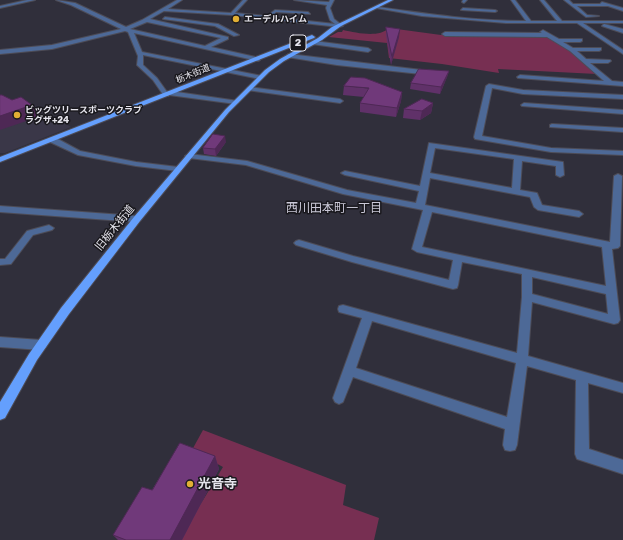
<!DOCTYPE html>
<html>
<head>
<meta charset="utf-8">
<style>
  body { margin:0 }
  canvas { display:block; background:#302f3b }
</style>
</head>
<body>
<canvas width="623" height="540"></canvas>
<script>
const c = document.querySelector('canvas').getContext('2d');
c.lineJoin = 'round';
function fill(path, color) { c.fillStyle = color; c.fill(path, 'evenodd'); }
function trace(path, color, width, dash) { c.strokeStyle = color; c.lineWidth = width; c.lineCap = dash ? 'butt' : 'round'; c.setLineDash(dash || []); c.stroke(path); }
function write(font, color, halo, rows, align = 'center') {
  c.font = font + ' Rubik,"Noto Sans JP",sans-serif'; c.lineWidth = 3; c.setLineDash([]); c.textBaseline = 'middle'; c.strokeStyle = halo; c.fillStyle = color; for (const [text, x, y, turn = 0] of rows) {
    c.save(); c.translate(x, y); c.rotate((+turn || 0) * Math.PI / 180); c.textAlign = isNaN(turn) ? turn : align; if (halo) c.strokeText(text, 0, 0); c.fillText(text, 0, 0); c.restore();
  }
}
fill(new Path2D(`
  M0,102L33,105L48,109L47,114L71,127L5,153H0Z`), '#3a3748');
fill(new Path2D(`
  M389,28L441,35L549,37L569,50L597,74L498,69L499,73L442,64L389,58L387,43L329,37L338,32H342L343,30C357,33 379,38 389,28Z
  M203,430L346,485L343,505L379,518L374,540H179L223,467L192,450Z`), '#772f52');
const minor = new Path2D(`
  M27,0H35L0,8V6Z
  M56,0L75,3L126,27L142,20L177,0H182L168,9L231,13L243,0H247L235,13L267,16L275,10L308,12L310,14L276,12L272,17L335,24L330,20L326,8L327,5L294,0L329,2L330,0H334L330,8L334,19L343,26L339,27L232,15L164,11L150,19L228,37V39L211,47L260,58V60L258,61L134,33L142,52L262,76L263,77L260,79L143,55V65L157,78L167,92L170,91L238,101L239,102L236,104L169,95L168,96H164L153,80L137,65L138,56L128,32L125,31L52,49L0,54V50L52,45L121,29L71,5ZM147,22L221,38L205,46L130,29Z
  M463,0H467L464,3L462,2Z
  M511,0H515L531,21H557L540,0H544L562,21H623V23H583L623,50V54L577,23H506L422,16L376,8L378,7C427,14 477,21 526,21Z
  M564,0H569L573,4H600L602,2L623,8V11L608,6H577L587,15L599,16L586,17Z
  M463,8L495,10L497,11L495,12L461,10Z
  M165,17L218,24L239,35L234,36L215,26L163,19Z
  M604,24L623,29V33L602,26Z
  M543,30L559,39H582V41L580,42H563L573,48H601V50L599,51H577L586,59L610,60L611,61L608,63H590L612,81L623,82V86L518,78L517,77L520,75L604,81L570,51L547,37L445,36L442,34L445,32L542,33L540,32Z
  M314,41L368,48L371,50L368,52L312,44L311,43Z
  M289,54L430,71L433,73L430,75L337,65L287,57V55Z
  M489,84L523,90L623,95V99L523,94L492,88L482,136L551,148L623,151V155L551,152L475,139L474,137L486,86Z
  M249,87L340,99L343,101L340,103L247,90V88Z
  M524,103L623,110V114L522,106L521,105Z
  M552,124L623,128V132L550,127V125Z
  M50,138H56L80,151L136,162L178,167L182,169L178,171L136,166L78,155L50,142Z
  M429,143L563,162L564,175L560,177L556,175V166L522,161L520,190L537,193L542,205L579,211L583,214L579,217L538,210L534,207L530,197L430,178L425,205L610,242L614,176L618,174L622,176L620,246L618,248L612,249L620,320L618,323L614,324L532,302L528,356L623,383V393L588,383L589,449L623,460V474L577,459L575,454L576,380L527,366L517,445L515,450L510,451L505,450L503,445L505,429L353,377L343,402L339,404L335,402L333,398L362,318L339,312L338,309L339,306L343,305L517,353L522,297V274L462,262L458,285L457,288L453,289L352,262L296,245L294,243L296,241L299,240L353,256L449,280L453,260L417,252L412,249L423,210L343,194L246,165L189,158L185,156L189,154L247,161L347,190L416,203L419,191L345,175L341,173L345,171L420,186ZM435,148L514,159L512,188L430,173ZM432,212L602,247L606,286L422,247ZM532,277L606,294L608,314L532,294ZM372,321L516,363L507,417L356,368Z
  M0,206L137,216L141,219L137,222L0,212Z
  M49,225L54,228L52,230L33,235L11,264L0,265V259H5L27,231Z
  M0,337L41,340L45,342L47,345L45,348L41,350L0,347Z`);
const major = new Path2D(`
  M388,0H393L341,26L322,40L284,61L269,72L229,112L140,221L69,314L37,360L5,418L0,420V402L29,354L61,308L134,217L225,110L265,70L280,59L318,38L332,27Z
  M312,35L315,37L314,38L0,162V157Z`);
trace(minor, '#4d4c57', 2);
trace(major, '#4d4c57', 2);
fill(minor, '#4d6997');
fill(major, '#649ffd');
fill(new Path2D(`
  M386,27L399,37L391,65L386,35Z
  M449,71L447,77L440,94L410,89L411,83Z
  M344,86L402,92L401,101L396,117L360,112V103L364,97L343,95Z
  M433,103L431,113L420,120L403,118L404,109Z
  M226,142L216,156L204,154L203,148Z
  M215,456L219,469L182,540H118L113,535L152,490Z`), '#603169');
fill(new Path2D(`
  M400,29L399,37L391,65L392,56Z
  M449,71L447,77L440,94L441,87Z
  M402,92L401,101L396,117L397,108Z
  M433,103L431,113L420,120L422,111Z
  M32,105L38,117L0,130V116Z
  M225,136L226,142L216,156L215,149Z
  M215,456L219,469L182,540H170Z`), '#4e2855');
const building = new Path2D(`
  M386,27L400,29L392,56Z
  M419,69L449,71L441,87L411,83Z
  M351,77L365,78L402,92L397,108L360,103L369,88L344,86Z
  M0,95H2L12,100L21,97L32,105L0,116Z
  M422,99L433,103L422,111L404,109Z
  M213,134L225,136L215,149L203,148Z
  M180,443L215,456L170,540H126L113,535L142,487L152,490Z`);
fill(building, '#70397a');
trace(building, '#4e2855', 1);
for (const [x, y, r, color] of [
  [236,19,4,"#e2af34"],
  [17,115,4,"#e2af34"],
  [190,484,4,"#e2af34"]
]) { const dot = new Path2D(); dot.arc(x, y, r, 0, 2 * Math.PI); c.fillStyle = color; c.fill(dot); trace(dot, '#19181d', 1.5); }
write('bold 9px', '#e5e4ec', '#19181d', [
  ["エーデルハイム",244,19],
  ["ビッグツリースポーツクラブ",25,110],
  ["ラグザ+24",25,120]
], 'left');
write('9px', '#e5e4ec', '#19181d', [
  ["栃木街道",193,74,-22]
]);
for (const [x, y, w] of [
  [298,43,16]
]) { const box = new Path2D(); box.roundRect(x - w / 2, y - 8, w, 16, 3); c.fillStyle = '#19181d'; c.fill(box); trace(box, '#e5e4ec', 1); }
write('bold 10px', '#e5e4ec', null, [
  ["2",298,43]
]);
write('11px', '#e5e4ec', '#19181d', [
  ["旧栃木街道",115,228,-51]
]);
write('12px', '#cbc9d8', '#19181d', [
  ["西川田本町一丁目",334,209]
]);
write('bold 13px', '#e5e4ec', '#19181d', [
  ["光音寺",198,484]
], 'left');
</script>
</body>
</html>
